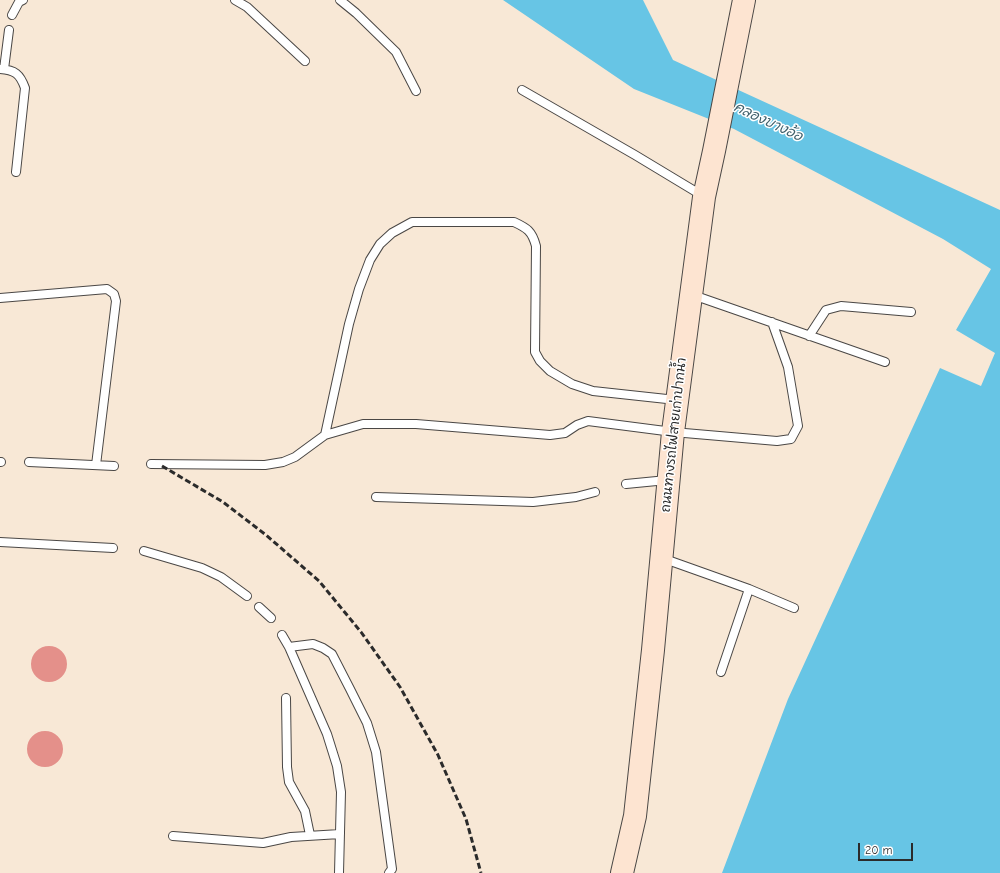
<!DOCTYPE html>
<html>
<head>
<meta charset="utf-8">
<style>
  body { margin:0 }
  #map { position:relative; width:1000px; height:873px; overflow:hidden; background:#f8e8d6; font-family:"Comic Neue",sans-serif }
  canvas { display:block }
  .scale { position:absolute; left:858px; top:843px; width:55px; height:18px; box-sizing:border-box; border:2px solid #2b2b2b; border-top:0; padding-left:5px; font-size:12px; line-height:14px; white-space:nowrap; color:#2b2b2b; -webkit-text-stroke:3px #fff; paint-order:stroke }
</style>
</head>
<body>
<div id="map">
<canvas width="1000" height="873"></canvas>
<div class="scale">20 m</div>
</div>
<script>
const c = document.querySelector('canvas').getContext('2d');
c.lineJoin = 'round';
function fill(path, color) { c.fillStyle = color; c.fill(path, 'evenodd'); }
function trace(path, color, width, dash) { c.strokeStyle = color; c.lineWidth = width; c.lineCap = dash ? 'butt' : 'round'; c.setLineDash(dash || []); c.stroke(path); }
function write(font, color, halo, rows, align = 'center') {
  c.font = font + ' "Comic Neue","Playpen Sans Thai",sans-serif'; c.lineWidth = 3; c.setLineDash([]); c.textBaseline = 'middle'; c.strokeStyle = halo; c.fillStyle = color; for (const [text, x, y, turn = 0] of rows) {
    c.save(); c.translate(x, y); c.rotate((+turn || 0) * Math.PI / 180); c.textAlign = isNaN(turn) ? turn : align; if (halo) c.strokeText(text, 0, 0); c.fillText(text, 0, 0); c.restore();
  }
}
fill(new Path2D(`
  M503,0H643L673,60L1000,210V873H722L788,699L940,368L981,386L995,353L956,330L991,269L943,239L734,129L634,89Z`), '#67c5e5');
fill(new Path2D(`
  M31 664a18 18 0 1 1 36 0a18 18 0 1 1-36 0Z
  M27 749a18 18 0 1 1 36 0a18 18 0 1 1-36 0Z`), '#e4908a');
const lane = new Path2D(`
  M235,0L247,7L305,61
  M340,0L356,13L396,52L416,91
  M12,15L19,2L23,0
  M0,69C15,70 20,74 25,88L16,172
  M4,69L9,30
  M522,90L635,155L703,196
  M693,295L885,362
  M0,298L107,289L114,294L116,301L96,465
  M809,336L826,310L841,306L911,312
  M325,435L349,324L359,289L370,260L380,244L392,233L412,222H514C527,228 532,231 536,246L535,352L540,361L550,371L572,384L593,391L676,400
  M0,462H1
  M29,462L114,466
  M151,464L265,465L283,462L295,457L325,435L363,424H416L550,435L565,433L577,425L588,421L673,432L777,441L791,439L798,426L788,367L772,322
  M626,484L667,480
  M376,497L533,502L576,497L595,492
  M0,542L113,548
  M144,551L202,568L221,577L247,596
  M662,558L749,589L721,672
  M749,589L794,608
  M259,607L271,618
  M282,635L289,647L327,734L337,766L341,792L339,873
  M289,647L313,644L323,648L332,654L350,689L367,723L376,752L392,869L389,873
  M286,698L287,767L289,782L305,811L310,835
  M173,836L263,843L291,837L340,834`);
const secondary = new Path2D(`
  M622,873L635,816L653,650L673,432L704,197L714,151L744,0`);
trace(lane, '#4a4745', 10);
trace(secondary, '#4a4745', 24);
trace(lane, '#fff', 8);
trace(secondary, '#fde4d1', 22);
trace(new Path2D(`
  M162,466L223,502L266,535L319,581L361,632L400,687L438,755L466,819L481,873`), '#2b2b2b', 3, [6, 3]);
write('13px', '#2b2b2b', '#fff', [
  ["ถนนทางรถไฟสายเก่าปากน้ำ",674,435,-84]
]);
write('italic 14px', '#40616c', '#fff', [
  ["คลองบางอ้อ",768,122,25]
]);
</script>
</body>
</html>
